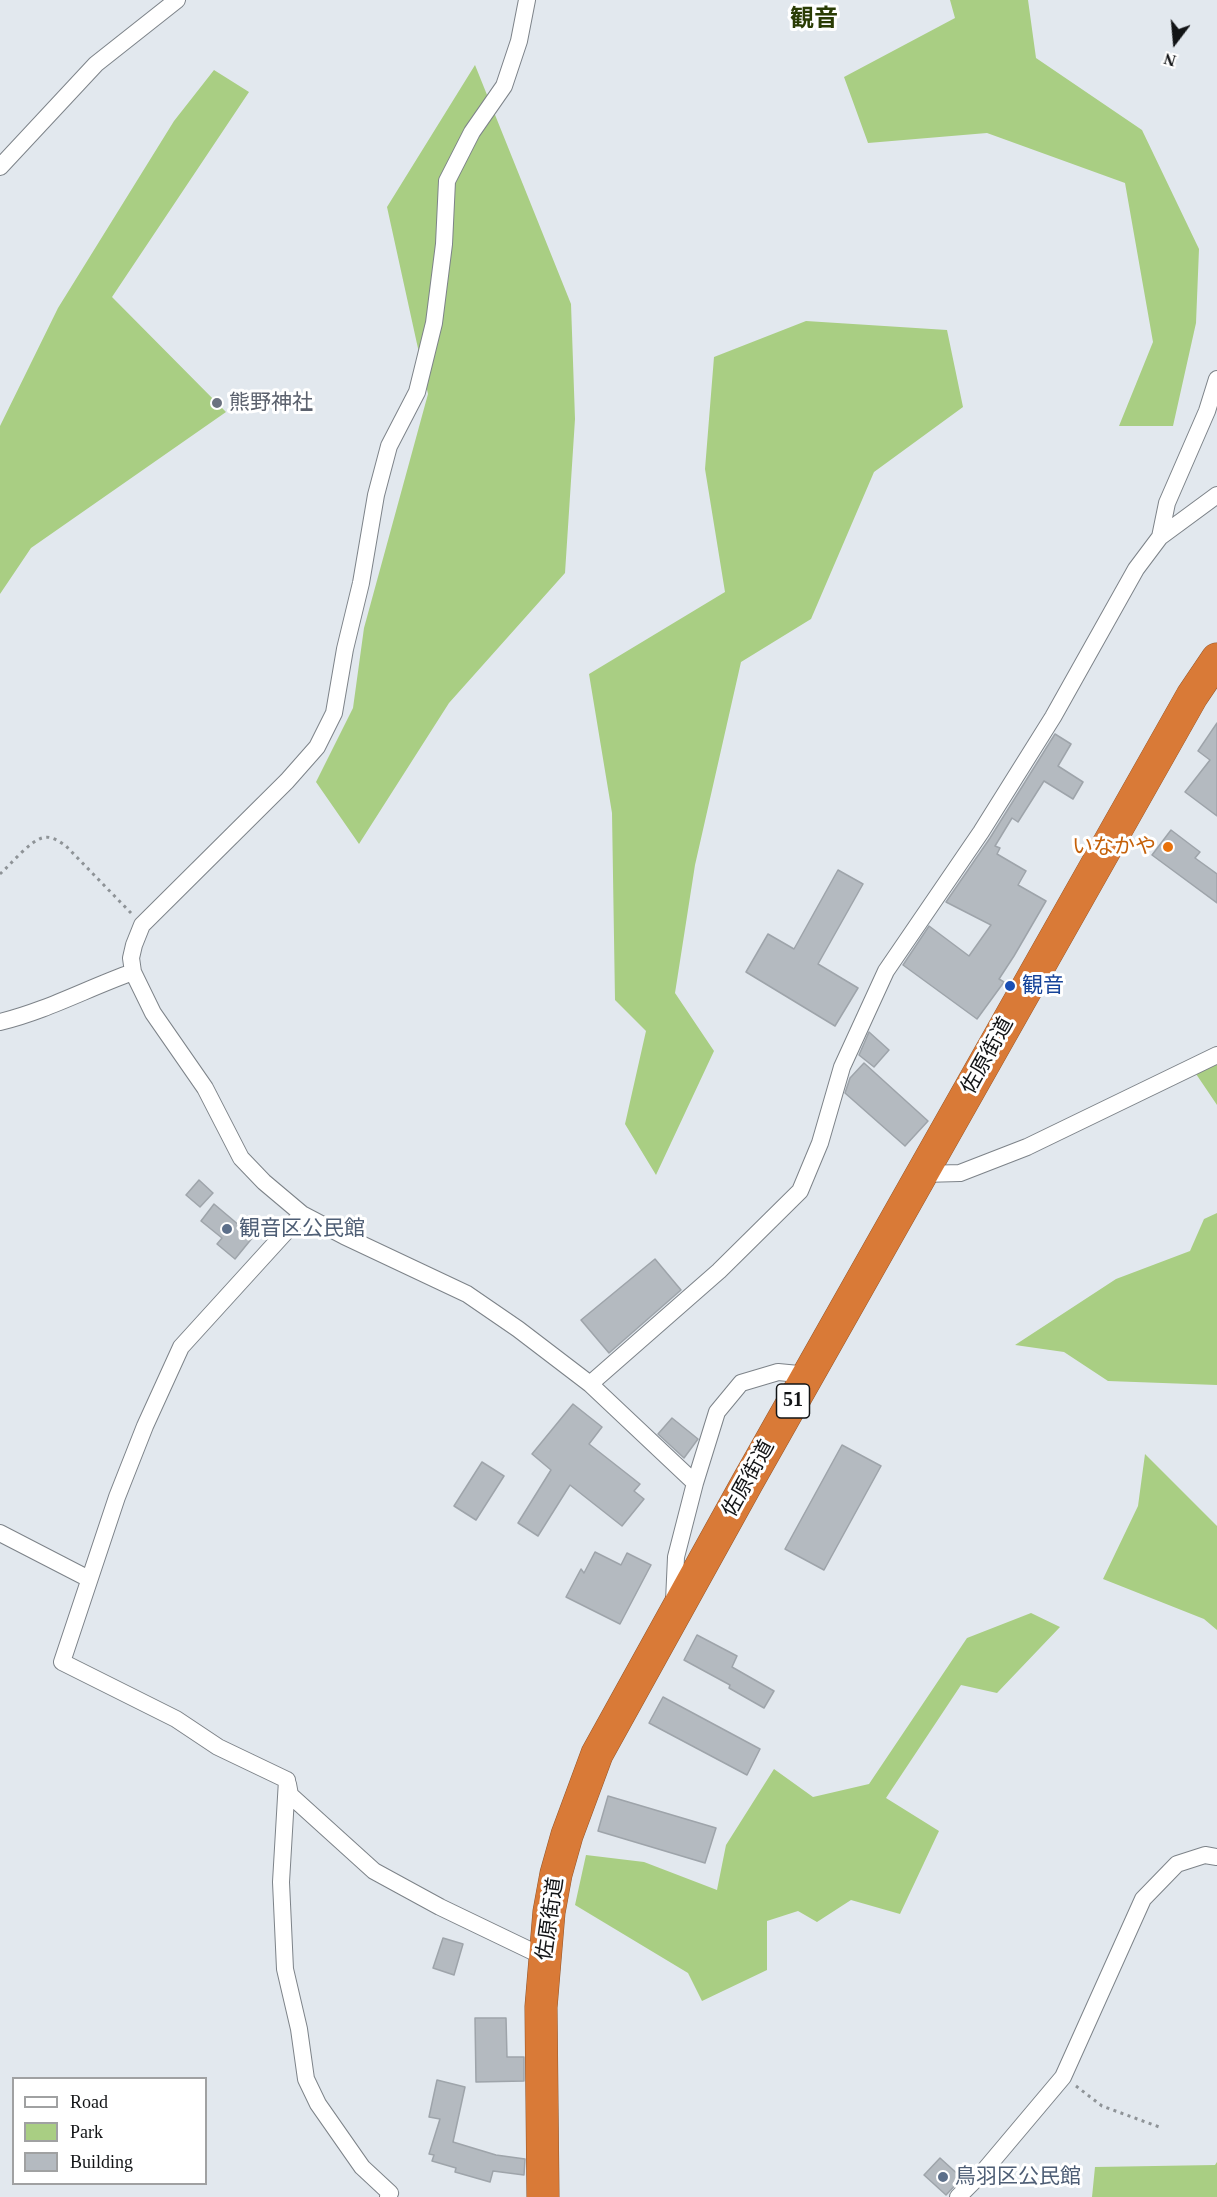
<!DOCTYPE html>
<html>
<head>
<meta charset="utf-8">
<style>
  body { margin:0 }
  #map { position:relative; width:1217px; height:2197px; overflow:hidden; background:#e2e8ee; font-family:"Times New Roman",serif }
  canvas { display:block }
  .legend { position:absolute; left:12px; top:2077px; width:195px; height:108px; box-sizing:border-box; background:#fff; border:2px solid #a0a1a2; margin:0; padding:8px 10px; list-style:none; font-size:18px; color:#121416 }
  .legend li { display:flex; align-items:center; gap:12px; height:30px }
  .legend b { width:30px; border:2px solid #a0a1a2 }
  .north { position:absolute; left:1145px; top:12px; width:60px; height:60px; -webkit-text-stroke:4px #fff; paint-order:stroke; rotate:196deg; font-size:16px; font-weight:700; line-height:24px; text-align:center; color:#121416 }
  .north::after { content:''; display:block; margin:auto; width:21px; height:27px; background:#121416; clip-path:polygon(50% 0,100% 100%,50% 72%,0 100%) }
</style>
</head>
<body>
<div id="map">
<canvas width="1217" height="2197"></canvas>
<ul class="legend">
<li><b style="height:8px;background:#fff"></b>Road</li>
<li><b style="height:16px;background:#a9ce83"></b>Park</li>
<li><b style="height:16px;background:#b4bac0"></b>Building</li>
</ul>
<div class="north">N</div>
</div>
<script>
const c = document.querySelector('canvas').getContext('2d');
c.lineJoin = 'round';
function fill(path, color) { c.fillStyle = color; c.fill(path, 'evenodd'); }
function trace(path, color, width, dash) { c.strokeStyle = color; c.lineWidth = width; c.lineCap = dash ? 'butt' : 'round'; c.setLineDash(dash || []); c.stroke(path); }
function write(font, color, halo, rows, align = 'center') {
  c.font = font + ' "Times New Roman","Noto Sans JP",serif'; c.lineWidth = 6; c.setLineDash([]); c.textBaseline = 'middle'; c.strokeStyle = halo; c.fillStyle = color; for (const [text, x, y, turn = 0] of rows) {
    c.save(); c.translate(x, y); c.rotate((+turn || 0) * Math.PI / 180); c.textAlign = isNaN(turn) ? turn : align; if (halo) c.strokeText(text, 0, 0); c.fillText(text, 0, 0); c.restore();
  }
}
fill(new Path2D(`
  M950,0H1028L1036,58L1142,130L1199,249L1196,323L1173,426H1119L1153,342L1125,183L987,133L868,143L844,77L955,18Z
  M475,65L571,304L575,419L565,573L449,703L359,844L316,782L353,708L364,628L428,394L387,207Z
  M214,70L249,92L112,297L226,412L31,548L0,594V426L58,308L174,121Z
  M806,321L947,330L963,407L874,472L811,619L741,662L695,865L675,993L714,1051L656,1175L625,1124L646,1031L615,1000L612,813L589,674L725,592L705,469L714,357Z
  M1217,1055V1105L1192,1068Z
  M1217,1213V1385L1108,1381L1064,1352L1015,1345L1116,1279L1190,1251L1204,1219Z
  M1145,1454L1217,1526V1630L1204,1619L1103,1579L1138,1506Z
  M1031,1613L1060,1627L997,1693L961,1685L886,1798L939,1831L900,1914L851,1900L817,1922L798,1911L767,1921V1970L702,2001L688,1973L575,1905L586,1855L644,1862L717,1890L726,1845L774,1769L813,1797L869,1784L967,1638Z
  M1217,2162V2197H1092L1095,2167L1215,2165Z`), '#a9ce83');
const building = new Path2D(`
  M1217,723V816L1185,792L1210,760L1198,751Z
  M1055,734L1071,744L1058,766L1083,782L1073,799L1044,781L1018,822L1012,818L995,846L1000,848L997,854L1026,871L1018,885L1046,901L1014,956L999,979L1004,982L977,1019L903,965L929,926L969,956L991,925L946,902L990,838Z
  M1171,830L1200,852L1195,858L1217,874V903L1152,855Z
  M838,870L863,884L818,964L858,988L835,1026L746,972L768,934L794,949Z
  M869,1032L889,1050L874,1067L859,1055Z
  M864,1063L928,1121L905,1146L845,1093L850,1078Z
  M199,1180L213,1193L200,1207L186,1195Z
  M214,1204L253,1237L235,1259L217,1244L222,1238L201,1221Z
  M655,1259L681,1290L609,1353L581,1320Z
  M573,1404L602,1427L589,1444L640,1484L634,1491L644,1499L622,1526L570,1485L538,1536L518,1523L551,1470L532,1454Z
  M672,1418L698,1439L684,1458L658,1434Z
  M842,1445L881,1466L824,1570L785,1549Z
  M482,1462L504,1476L476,1520L454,1506Z
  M595,1552L621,1565L627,1553L651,1565L620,1624L566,1597L581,1569L584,1573Z
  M697,1635L737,1656L732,1667L774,1691L764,1708L729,1688L730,1685L684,1660Z
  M663,1697L760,1749L747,1775L649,1723Z
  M608,1796L716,1828L705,1863L598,1831Z
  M443,1938L463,1944L454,1975L433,1968Z
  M475,2018H506L507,2057H524V2081L476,2082Z
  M437,2080L465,2087L453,2142L496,2155L525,2159L524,2175L493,2171L490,2182L455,2172L456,2168L432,2161L434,2155L429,2154L440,2119L429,2117Z
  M940,2158L962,2178L946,2195L924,2175Z`);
fill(building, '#b4bac0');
trace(building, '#9ea4aa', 1.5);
const street = new Path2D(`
  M527,0L519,41L504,86L472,132L447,181L444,244L434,323L417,392L389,446L376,495L361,583L345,649L334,713L317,747L287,781L142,925L134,945L131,958L133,972L153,1013L205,1088L241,1158L264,1182L302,1214L344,1236L467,1294L518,1329L590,1384L695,1483
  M0,167L96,64L177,0
  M1160,537L1167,503L1207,411L1217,379
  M0,1022C46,1011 88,988 133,972
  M923,1174L960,1173L1027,1147L1217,1055
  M590,1384L719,1271L800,1191L820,1143L842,1067L886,971L981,832L1053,717L1136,569L1160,537L1217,495
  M0,1533L89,1579
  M674,1601L676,1557L695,1483L717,1412L741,1383L778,1372L809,1375
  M287,1780L218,1747L176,1719L62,1662L117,1497L145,1426L181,1347L302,1214
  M287,1780L281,1882L285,1969L299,2029L306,2079L318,2104L362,2167L390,2193L388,2197
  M288,1784L290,1795L374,1871L440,1907L544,1957
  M958,2197L983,2172L1063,2077L1143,1899L1177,1864L1205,1855L1217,1857`);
const highway = new Path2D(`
  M543,2197L541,2007L549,1912L556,1874L567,1835L597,1754L747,1483L1192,696L1217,659`);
trace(street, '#7d8389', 18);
trace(highway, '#93562b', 33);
trace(new Path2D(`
  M0,874C11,864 29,842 42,838C51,835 58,841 65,845L131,913
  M1076,2086L1102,2106L1162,2128`), '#8e9397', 3, [3, 4.5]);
trace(street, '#fff', 16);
trace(highway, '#d97a37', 32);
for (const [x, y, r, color] of [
  [217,403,6,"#6b7280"],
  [1168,847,6,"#e8710a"],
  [1010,986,6,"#1a4fb4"],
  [227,1229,6,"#5c6f8a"],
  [943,2177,6,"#5c6f8a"]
]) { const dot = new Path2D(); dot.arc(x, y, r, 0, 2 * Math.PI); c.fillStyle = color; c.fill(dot); trace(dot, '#fff', 2); }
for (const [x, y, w] of [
  [793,1401,33]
]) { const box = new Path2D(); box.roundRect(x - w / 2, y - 17, w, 34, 4.5); c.fillStyle = '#fff'; c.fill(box); trace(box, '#121416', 1.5); }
write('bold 20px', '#121416', null, [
  ["51",793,1401]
]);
write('21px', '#5b616d', '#fff', [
  ["熊野神社",229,403]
], 'left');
write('21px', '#c56008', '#fff', [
  ["いなかや",1156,847]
], 'right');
write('21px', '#164399', '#fff', [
  ["観音",1022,986]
], 'left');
write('21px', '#121416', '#fff', [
  ["佐原街道",988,1056,-61],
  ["佐原街道",749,1479,-61],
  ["佐原街道",551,1919,-82]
]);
write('21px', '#4e5e75', '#fff', [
  ["観音区公民館",239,1229],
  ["鳥羽区公民館",955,2177]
], 'left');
write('bold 24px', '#2a3c04', '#fff', [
  ["観音",814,20]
]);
</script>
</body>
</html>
